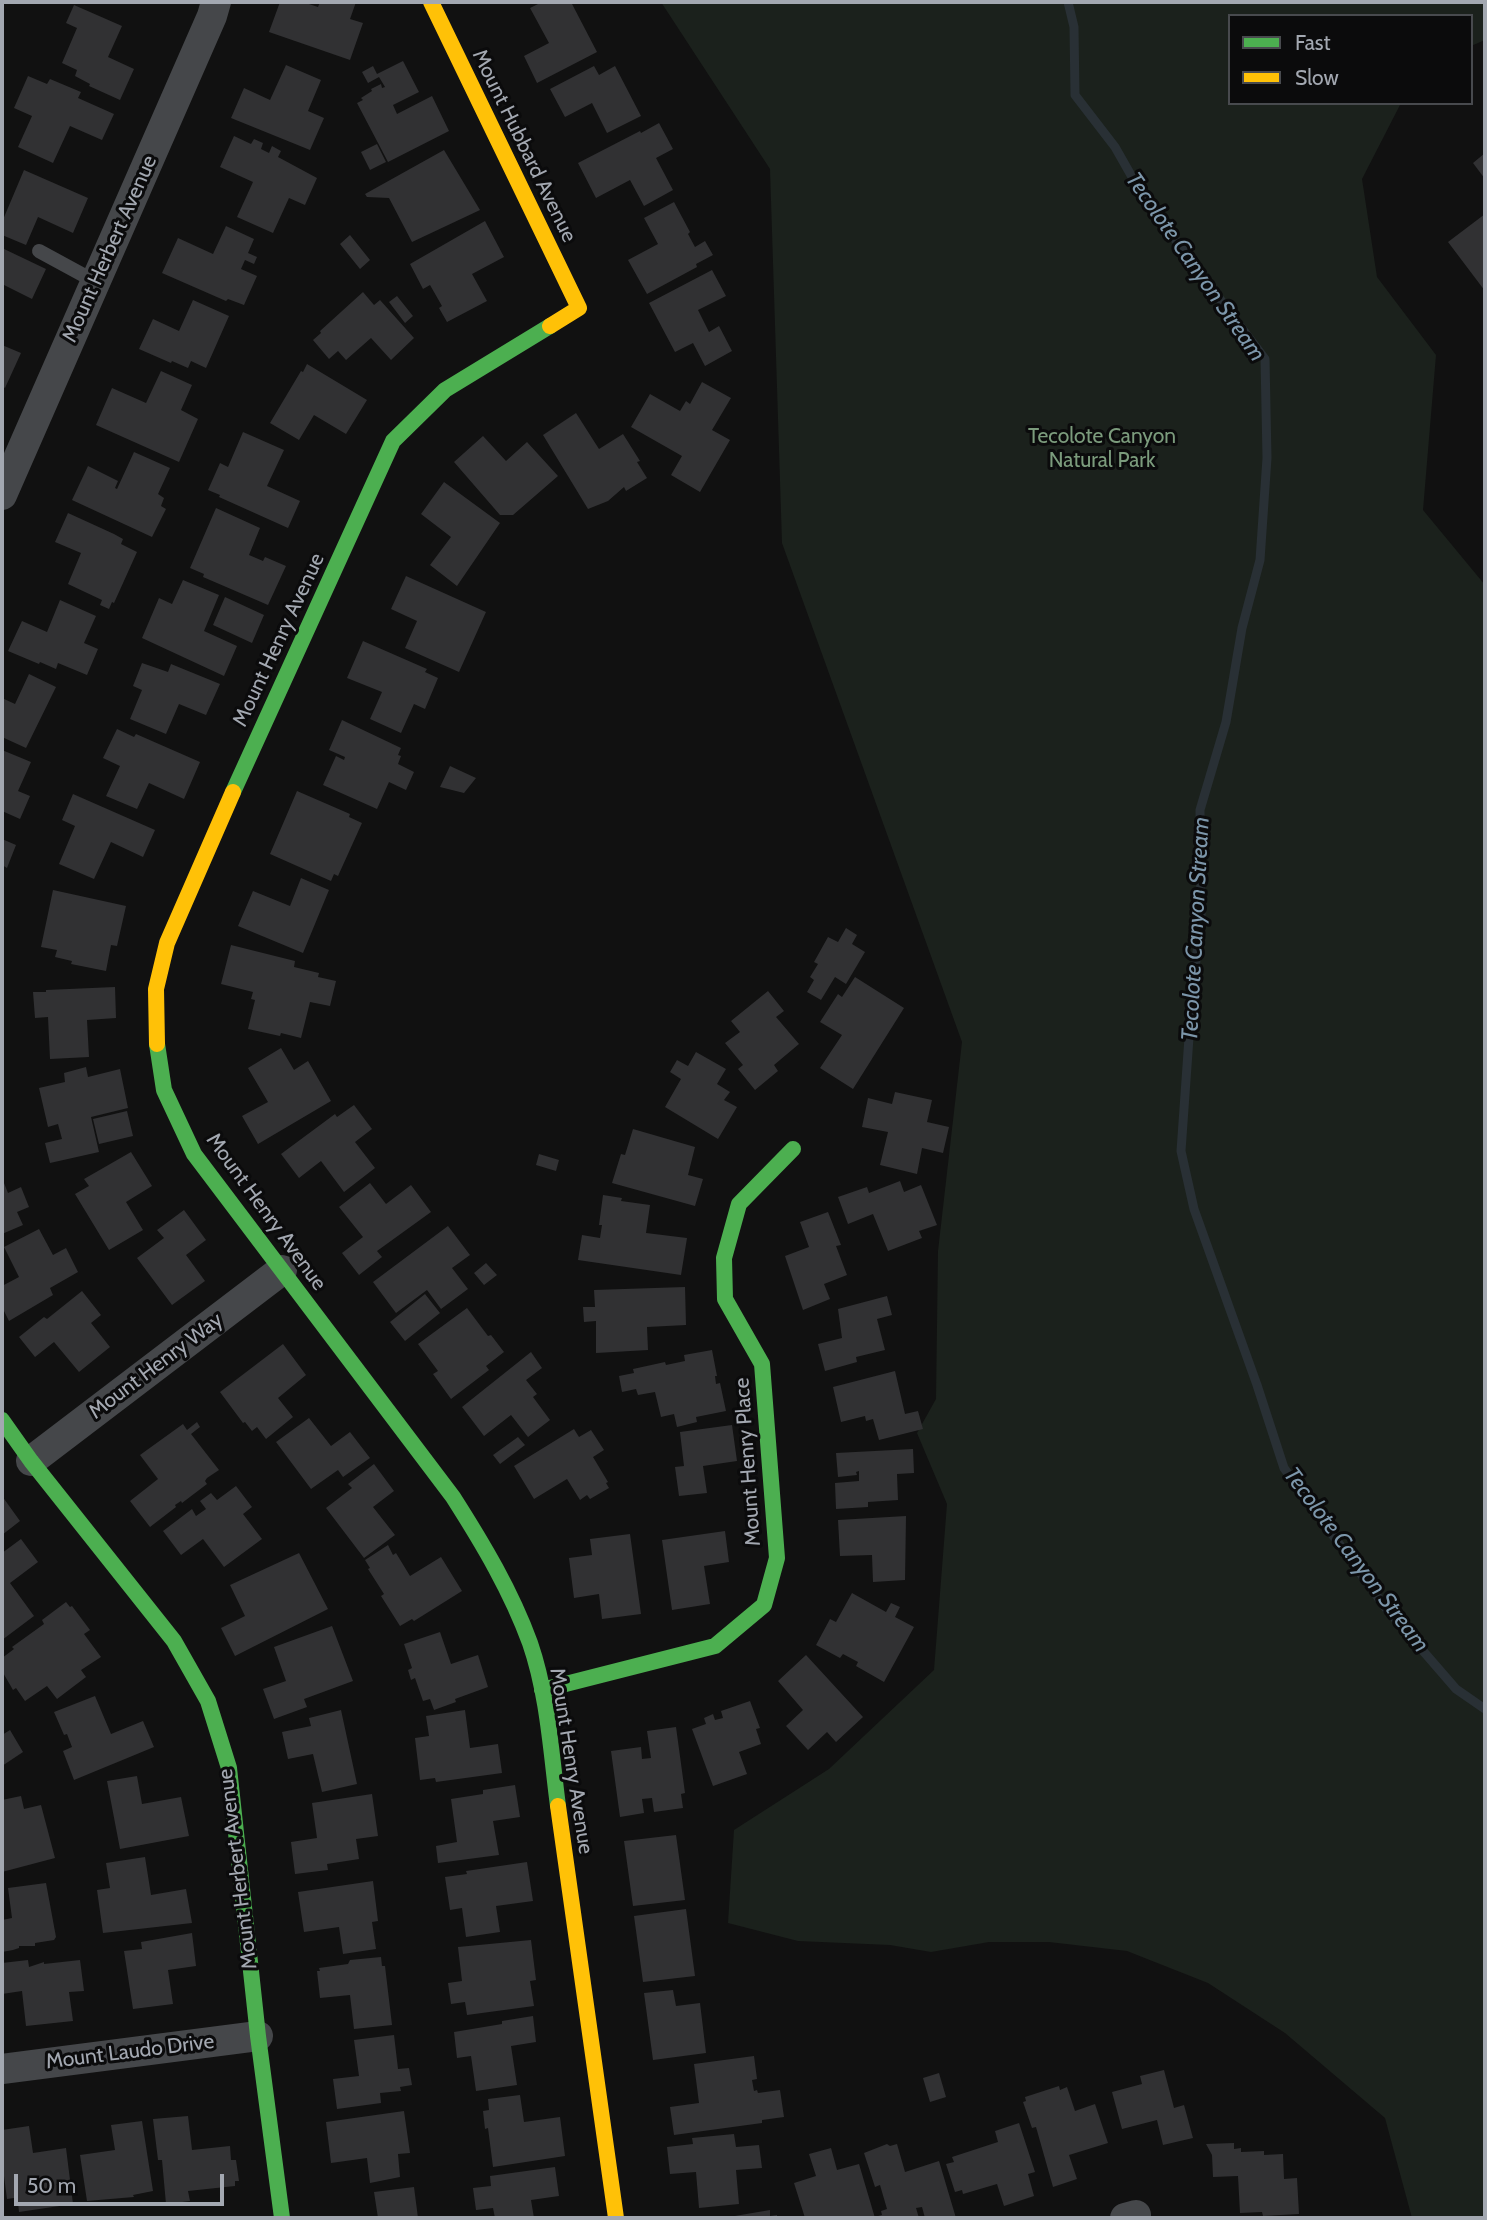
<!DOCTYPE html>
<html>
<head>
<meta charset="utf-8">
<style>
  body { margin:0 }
  #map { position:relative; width:1487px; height:2220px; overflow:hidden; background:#111; font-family:Cabin,sans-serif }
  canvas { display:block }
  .frame { position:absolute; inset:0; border:4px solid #a3a8b1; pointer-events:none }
  .legend { position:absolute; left:1228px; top:14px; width:245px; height:91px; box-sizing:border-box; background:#0b0b0c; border:2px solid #484a4e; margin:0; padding:9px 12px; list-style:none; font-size:21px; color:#a3a8b1 }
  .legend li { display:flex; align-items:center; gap:14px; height:35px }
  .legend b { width:35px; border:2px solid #484a4e }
  .scale { position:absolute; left:14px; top:2174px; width:210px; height:32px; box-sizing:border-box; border:4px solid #a3a8b1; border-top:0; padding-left:9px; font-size:21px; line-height:24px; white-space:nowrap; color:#a3a8b1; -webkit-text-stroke:5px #0b0b0c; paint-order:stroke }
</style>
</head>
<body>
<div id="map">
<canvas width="1487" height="2220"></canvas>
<div class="frame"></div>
<ul class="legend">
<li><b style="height:9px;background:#4caf50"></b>Fast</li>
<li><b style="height:9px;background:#ffc107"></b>Slow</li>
</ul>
<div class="scale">50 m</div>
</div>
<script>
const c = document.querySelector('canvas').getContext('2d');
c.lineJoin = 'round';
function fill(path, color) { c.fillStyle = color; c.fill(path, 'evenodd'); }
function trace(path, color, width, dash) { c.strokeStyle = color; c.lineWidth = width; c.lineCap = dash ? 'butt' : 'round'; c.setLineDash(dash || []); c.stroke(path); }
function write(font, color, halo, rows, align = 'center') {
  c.font = font + ' Cabin,sans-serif'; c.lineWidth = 6; c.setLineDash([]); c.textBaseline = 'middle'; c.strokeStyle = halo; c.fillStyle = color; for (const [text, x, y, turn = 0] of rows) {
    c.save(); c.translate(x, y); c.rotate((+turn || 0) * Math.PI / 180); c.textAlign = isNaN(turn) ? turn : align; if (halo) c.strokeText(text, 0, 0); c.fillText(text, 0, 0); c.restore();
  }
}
fill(new Path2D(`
  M661,2H1485V40L1471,46V16H1230V103H1401L1362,179L1377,277L1436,355L1423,510L1485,585V2218H1412L1385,2118L1285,2033L1208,1983L1127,1951L1049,1942H989L931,1952L890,1945L798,1941L728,1923L734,1830L829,1769L934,1670L947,1504L917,1433L936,1399L938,1251L962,1042L782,543L770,169Z`), '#1b211c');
trace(new Path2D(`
  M1068,2L1074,27L1075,95L1115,147L1144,198L1265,359L1267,458L1260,560L1242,628L1226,722L1200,810L1201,917L1192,995L1181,1151L1194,1209L1257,1385L1284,1468L1385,1607L1456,1689L1485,1709`), '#293035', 9);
fill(new Path2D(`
  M280,2H303L318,7L320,2H356L350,19L363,23L350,60L269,32Z
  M542,2H571L597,52L537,83L524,56L549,43L530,8Z
  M74,5L122,26L108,57L134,69L120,100L89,86L90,84L75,76L77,70L62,63L77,28L66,23Z
  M403,61L419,92L393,105L397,114L432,96L449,131L388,162L357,103L363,100L361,98L372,91L371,89L381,84L382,88L385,87L379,77L368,83L362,72L373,66L377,74Z
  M286,65L321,80L308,111L324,118L310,150L231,118L244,88L270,100Z
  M594,66L599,75L615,66L641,116L607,133L592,103L565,117L550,89Z
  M28,76L47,84L50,79L81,92L78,98L114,114L102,140L70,126L53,163L18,147L32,116L14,108Z
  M659,123L673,149L656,158L673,190L644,206L630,180L596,198L578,163L640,131L641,133Z
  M234,136L251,144L254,139L263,143L261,149L269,153L272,146L281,151L278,157L317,178L305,205L289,198L273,233L237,217L253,182L220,167Z
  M377,144L386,162L370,170L361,152Z
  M444,150L480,210L412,242L389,198L367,197L365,194Z
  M1485,153V179L1473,163Z
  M24,170L88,198L73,233L38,217L26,245L2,235V222Z
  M674,202L690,232L688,234L695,247L705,241L713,255L696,264L697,267L647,294L628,260L658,244L644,218Z
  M1485,214V291L1448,242Z
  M485,221L504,257L472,274L487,301L447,322L439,308L442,306L430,285L423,289L410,264Z
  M226,226L254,239L248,253L257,257L254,264L245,260L241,269L257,276L244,305L228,299L226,301L162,273L178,238L213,254Z
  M350,235L370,260L360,269L340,244Z
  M2,248L46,269L32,299L2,284Z
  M712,270L726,296L698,310L709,332L719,326L732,351L705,366L693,343L675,352L649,303Z
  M363,292L374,305L380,300L414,338L391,360L371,338L346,360L338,351L329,359L313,340L321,333L320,331Z
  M397,296L413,316L405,323L389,302Z
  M193,300L229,316L206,368L191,361L188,368L172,361L171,363L139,349L153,319L179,331Z
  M2,345L21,353L5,388L2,386Z
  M307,364L367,400L346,434L314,415L299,440L270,423L301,371L303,372Z
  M161,371L192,385L181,410L198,419L179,462L96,425L112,388L146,403Z
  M702,382L731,398L712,430L730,440L700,492L671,475L682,456L631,427L650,394L680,411L686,401L690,404Z
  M576,413L599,449L623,434L640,461L637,462L647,478L626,491L624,487L608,501L588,509L543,435Z
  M243,432L284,450L267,486L300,501L288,528L219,497L220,495L208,490L220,463L228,467Z
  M483,436L506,461L527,442L558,476L513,515H500L454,462Z
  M134,452L170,468L158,494L164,498L161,506L166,509L152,537L72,500L88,466L118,481L115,488L117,489Z
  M444,482L500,523L457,586L430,565L451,537L421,514Z
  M216,508L260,528L249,555L263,561L265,557L286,566L268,605L203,577L204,574L190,568Z
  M68,513L114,534L123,539L121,544L137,552L114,603L112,602L109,609L100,605L102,600L68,584L81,553L55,542Z
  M406,576L486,612L459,672L405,648L417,621L391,609Z
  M183,580L219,595L204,631L237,646L224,676L142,638L159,598L172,604Z
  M225,597L264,615L252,643L213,625Z
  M60,600L96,616L84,643L98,649L87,675L58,663L56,669L40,662L39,664L8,651L22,621L47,632Z
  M363,641L427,669L425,672L438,678L425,709L414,704L401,733L370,719L382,692L347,678Z
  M142,663L168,672L171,664L220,684L206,715L179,704L166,734L130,719L142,690L133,686Z
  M29,674L56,687L26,748L2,737V698L15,704Z
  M342,720L401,748L398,755L401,756L398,764L414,772L406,790L389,782L377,809L323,785L336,756L344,760L345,757L329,750Z
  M117,729L134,737L136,734L200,762L184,799L149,783L137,809L106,796L120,766L103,758Z
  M2,750L31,762L18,791L30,796L20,819L2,811Z
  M450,766L476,778L464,793L440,787Z
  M297,791L350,814L349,817L362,823L338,876L334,874L331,881L270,854Z
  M73,794L155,830L143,857L111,842L94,879L59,864L75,826L62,820Z
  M2,839L16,845L7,868L2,865Z
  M301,878L329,890L303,953L238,926L253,891L290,906Z
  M53,890L126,906L117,946L111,945L106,971L71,964L72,961L55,957L57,950L41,947Z
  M846,928L857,935L852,944L865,952L846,984L835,977L821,1000L807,992L814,980L810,977L818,964L814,962L828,937L838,942Z
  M231,945L295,961L294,967L319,973L318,977L336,981L330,1006L310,1002L301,1038L281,1033L280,1036L248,1029L255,1000L251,999L253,992L221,984Z
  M855,977L904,1008L853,1089L820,1068L842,1035L820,1022L838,994L842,997Z
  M115,987L116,1018L87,1020L89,1057L50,1059L48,1017L35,1018L33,992H46V990Z
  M768,991L784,1011L776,1017L799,1044L774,1065L778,1071L755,1090L738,1069L743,1065L725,1043L740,1032L731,1021Z
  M281,1048L294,1070L308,1061L331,1101L258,1144L242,1116L268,1102L248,1068Z
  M696,1052L726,1069L717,1084L730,1092L724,1100L737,1107L718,1139L665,1107L681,1079L670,1072L677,1060L688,1066Z
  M86,1067L88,1077L120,1069L128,1108L91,1117L99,1152L50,1163L45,1143L62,1139L58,1124L48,1127L39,1088L65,1082L64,1073Z
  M895,1092L932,1100L927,1122L949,1127L943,1153L922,1148L917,1174L880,1165L888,1132L862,1127L868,1098L892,1104Z
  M354,1105L372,1129L355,1142L375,1168L344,1192L321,1161L299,1178L281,1154L335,1114L337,1117Z
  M127,1111L133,1136L99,1144L93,1119Z
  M633,1129L695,1147L688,1175L703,1179L695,1206L612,1183L621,1154L625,1155Z
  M131,1152L152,1186L126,1202L143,1230L109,1250L75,1194L89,1186L84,1179Z
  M539,1154L559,1160L556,1171L536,1165Z
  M2,1178L8,1193L21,1187L29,1207L17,1212L23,1225L2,1234Z
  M900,1181L904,1192L921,1185L937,1225L919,1231L922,1238L888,1251L873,1214L848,1224L838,1197L867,1187L869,1193Z
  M370,1183L386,1204L411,1185L431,1212L377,1251L382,1257L359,1275L342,1253L363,1237L339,1207Z
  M603,1195L622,1198L621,1201L650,1205L646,1233L687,1238L681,1275L578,1260L582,1235L600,1238L602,1225H599Z
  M184,1210L206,1240L186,1255L205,1281L172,1305L137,1258L164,1238L157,1230Z
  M828,1212L841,1245L836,1246L847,1275L824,1284L830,1299L803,1310L785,1256L809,1247L800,1222Z
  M448,1226L470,1255L452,1268L468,1289L441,1309L427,1290L396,1313L373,1282Z
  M39,1229L53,1255L66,1248L78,1272L50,1288L53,1295L9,1321L2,1307V1286L19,1277L4,1247Z
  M486,1263L497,1275L484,1285L474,1273Z
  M685,1287L686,1325L647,1327L648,1350L596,1353V1321L584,1322L583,1307H595L594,1290Z
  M82,1291L101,1315L91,1323L110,1347L79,1372L54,1342L35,1357L19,1337L44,1317L47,1319Z
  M425,1294L440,1313L405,1341L390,1322Z
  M887,1296L892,1315L877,1319L885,1350L856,1357L857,1362L825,1371L818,1344L842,1338L838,1309Z
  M467,1308L488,1336L491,1335L504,1352L486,1366L489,1370L451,1399L433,1374L438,1371L418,1344Z
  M283,1344L306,1375L278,1398L293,1417L266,1439L257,1427L252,1431L245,1422L243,1423L220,1392Z
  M712,1350L717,1376H715L716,1384L720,1383L726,1411L696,1417L697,1422L677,1427L674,1414L661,1417L655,1392L638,1395L636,1389L622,1392L619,1376L634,1373L633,1369L665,1362L666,1365L685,1361L684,1355Z
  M531,1352L542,1368L526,1380L537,1394L533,1397L550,1420L528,1437L511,1415L484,1436L462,1407Z
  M895,1371L905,1414L918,1411L923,1429L879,1440L873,1419L866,1421L865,1416L841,1422L833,1387Z
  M309,1418L331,1446L350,1432L370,1458L343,1477L338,1470L311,1489L276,1442Z
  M197,1422L200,1427L191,1434L219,1470L207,1478L205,1481L207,1484L182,1503L181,1501L175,1505L176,1507L150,1527L130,1501L158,1479L140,1455L183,1424L187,1430Z
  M732,1425L737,1461L703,1466L707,1493L679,1496L675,1467L684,1466L680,1432Z
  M574,1429L579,1437L591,1430L604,1450L593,1457L608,1482L606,1483L609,1488L590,1499L587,1495L580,1500L567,1479L534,1499L514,1466Z
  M518,1437L525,1445L500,1464L493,1455Z
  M913,1449L914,1473L897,1474L898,1500L868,1502V1507L836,1509L835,1483L859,1481V1471L856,1472L857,1475L838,1477L836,1453Z
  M374,1464L394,1491L373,1507L395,1535L364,1558L326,1508L352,1488L348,1484Z
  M236,1486L252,1507L243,1514L262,1539L224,1567L203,1539L181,1555L163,1531L192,1509L196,1516L206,1509L200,1501L211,1493L217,1500Z
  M2,1496L20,1521L2,1535Z
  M906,1516L905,1580L873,1582L872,1555L840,1556L838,1520Z
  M725,1531L729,1562L704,1566L710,1604L672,1610L662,1540Z
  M630,1534L641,1614L602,1619L599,1594L574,1598L569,1558L592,1555L590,1539Z
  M21,1539L38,1562L10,1583L34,1616L2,1640V1553Z
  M388,1545L393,1555L396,1553L410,1576L441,1557L462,1591L414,1621L412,1619L400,1626L381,1596L384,1594L368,1569L370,1568L365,1560Z
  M299,1553L328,1609L235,1656L221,1628L245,1616L230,1585Z
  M852,1593L886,1612L891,1603L900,1607L895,1617L914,1627L884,1682L856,1666L858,1662L843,1654L840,1658L816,1645L830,1619L836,1622Z
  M66,1602L70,1607L72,1606L90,1630L84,1634L101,1657L81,1670L86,1677L57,1699L47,1686L25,1701L16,1688L13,1690L2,1671V1658L14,1649L12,1647L44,1624L42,1620Z
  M332,1626L353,1681L304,1699L307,1707L274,1719L263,1689L286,1681L274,1647Z
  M440,1632L451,1664L478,1655L488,1687L455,1699L456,1702L434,1710L430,1699L423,1701L415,1678L411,1680L408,1670L412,1668L404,1644Z
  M806,1655L863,1717L836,1742L827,1732L808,1750L786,1726L803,1710L778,1681Z
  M95,1696L111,1734L143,1721L154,1747L74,1780L63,1751L72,1747L67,1734L64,1735L54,1712Z
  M750,1701L760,1728L756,1729L761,1744L739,1752L747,1774L713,1786L692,1729L706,1724L704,1718L713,1714L715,1720L723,1718L721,1711Z
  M341,1710L357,1784L322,1792L313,1754L288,1759L282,1732L311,1726L309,1718Z
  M465,1710L470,1748L498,1744L502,1773L436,1782L435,1778L420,1780L415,1738L429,1736L426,1716Z
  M676,1727L685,1793L681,1794L683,1808L654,1812L652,1798L642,1799L644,1813L620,1817L611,1751L641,1747L642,1759L651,1758L647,1731Z
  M10,1730L23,1752L2,1766V1735Z
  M137,1776L142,1804L181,1797L189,1836L120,1849L107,1781Z
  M515,1785L520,1817L493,1821L499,1855L438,1863L436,1846L457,1842L451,1799L483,1794V1790Z
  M372,1794L378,1836L356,1839L359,1859L327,1864L328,1870L295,1874L291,1842L317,1838L312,1803Z
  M21,1796L24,1809L41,1805L55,1858L2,1872V1800Z
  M676,1835L685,1900L633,1906L624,1841Z
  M145,1857L151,1895L186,1889L192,1923L103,1933L97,1890L110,1888L106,1863Z
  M527,1862L533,1901L496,1906L500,1932L466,1937L462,1908L450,1910L445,1877L467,1874L466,1871Z
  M373,1881L378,1921L372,1922L376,1949L343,1954L339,1927L304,1932L298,1892Z
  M46,1883L56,1937L54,1940L35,1943V1946H19V1948L13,1950L2,1952V1920L12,1918L8,1888Z
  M686,1909L695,1976L643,1982L634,1916Z
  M192,1933L196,1966L168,1970L173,2004L133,2009L124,1951L142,1949L141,1942Z
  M531,1940L536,1980L530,1981L534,2006L467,2015L465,2002L451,2004L448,1983L462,1981L458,1947Z
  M381,1957L382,1966H385L392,2025L354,2029L350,1995L320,1998L317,1971H320L319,1968L348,1964L350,1960Z
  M28,1960L29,1967L44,1962V1964L80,1960L84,1991L69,1992L73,2021L26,2026L22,1991L2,1994V1963Z
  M673,1990L676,2006L700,2003L706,2053L653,2060L644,1993Z
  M533,2016L536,2042L511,2046L517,2085L476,2091L471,2056L457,2058L454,2032L502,2024V2021Z
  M394,2035L398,2069L409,2068L412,2085L400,2087L401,2091L380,2093L381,2103L337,2109L333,2079L359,2076L354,2040Z
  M754,2056L757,2079L752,2080L754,2091L757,2090L758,2093L780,2090L784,2117L762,2120V2123L674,2135L670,2107L699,2103L694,2064Z
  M1164,2070L1174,2108L1184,2105L1193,2138L1163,2145L1157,2120L1122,2129L1112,2092L1142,2084L1140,2076Z
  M939,2073L946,2097L930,2102L923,2078Z
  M1059,2086L1060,2090L1067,2087L1075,2111L1095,2104L1108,2143L1069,2155L1077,2179L1053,2187L1036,2127L1032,2128L1023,2102L1026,2101L1025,2097Z
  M520,2095L524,2122L560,2117L565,2156L493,2167L488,2128L485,2129L483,2111L489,2110L488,2099Z
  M404,2111L410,2153L398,2154L400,2177L370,2183L367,2158L331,2163L326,2122Z
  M188,2116L192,2150L230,2146L231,2160H236L239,2181H235V2186L188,2191L190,2201L166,2204L162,2160H158L153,2119Z
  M142,2121L153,2191L133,2195L134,2197L87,2201L80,2155L115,2150L111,2125Z
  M1019,2123L1035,2172L1028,2174L1034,2196L1004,2206L997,2184L963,2194L962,2190L955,2192L946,2164L954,2162L952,2157L998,2142L995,2131Z
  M29,2126L33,2153L66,2148L73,2204L19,2212L18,2203H14V2198L7,2199L2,2161V2130Z
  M734,2134L736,2147L759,2145L762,2168L736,2170L739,2204L699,2208L696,2172L670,2174L667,2147L693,2144L692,2138Z
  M1234,2143V2149L1241,2148V2152L1264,2151V2155L1283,2154L1284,2179L1297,2178L1299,2214L1263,2216L1262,2212L1240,2213L1238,2176L1213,2177L1212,2155L1206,2144Z
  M887,2144L890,2146L897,2144L905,2172L939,2161L956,2218H925L922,2207L916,2208L919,2218H879L878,2216L882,2215L881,2211L887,2209L880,2185L875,2187L864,2153Z
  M831,2148L837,2170L859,2164L875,2218H805L794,2183L816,2176L809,2154Z
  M555,2167L559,2196L531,2200L534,2218H495L493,2208L476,2210L473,2188L491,2186L490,2176Z
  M414,2187L418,2218H378L374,2192Z
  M770,2210V2216L777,2215V2218H723Z`), '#313133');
trace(new Path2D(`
  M39,251L96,282`), '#45474a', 14);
trace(new Path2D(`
  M2,495L212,16L216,2
  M31,1461L282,1270
  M2,2069L258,2036
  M1125,2218L1136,2215`), '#45474a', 30);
trace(new Path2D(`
  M233,792L393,441L445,390L550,326
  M157,1044L164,1090L194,1154L453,1497C483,1544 511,1591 530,1643C548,1695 551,1753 558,1806
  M2,1420L31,1461L174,1641L208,1701L229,1768L258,2036L282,2218
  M542,1690L715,1646L764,1605L777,1558L762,1364L725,1299L724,1258L739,1204L793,1149`), '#4caf50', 16);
trace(new Path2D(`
  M431,2L579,308L550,326
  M157,1044L156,989L167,943L233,792
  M558,1806L616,2218`), '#ffc107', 16);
write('21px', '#a3a8b1', '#0b0b0c', [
  ["Mount Hubbard Avenue",524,146,64],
  ["Mount Herbert Avenue",110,249,-66],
  ["Mount Henry Avenue",279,640,-65],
  ["Mount Henry Avenue",266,1212,54],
  ["Mount Henry Way",156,1366,-37],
  ["Mount Henry Place",748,1462,-94],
  ["Mount Henry Avenue",571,1761,81],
  ["Mount Herbert Avenue",238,1869,-97],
  ["Mount Laudo Drive",130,2052,-7]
]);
write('21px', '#7b9b7c', '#0b0b0c', [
  ["Tecolote Canyon",1102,437],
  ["Natural Park",1102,461]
]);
write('italic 23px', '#7c96aa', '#0b0b0c', [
  ["Tecolote Canyon Stream",1195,267,55],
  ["Tecolote Canyon Stream",1196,929,-87],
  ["Tecolote Canyon Stream",1356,1560,53]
]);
</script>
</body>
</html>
